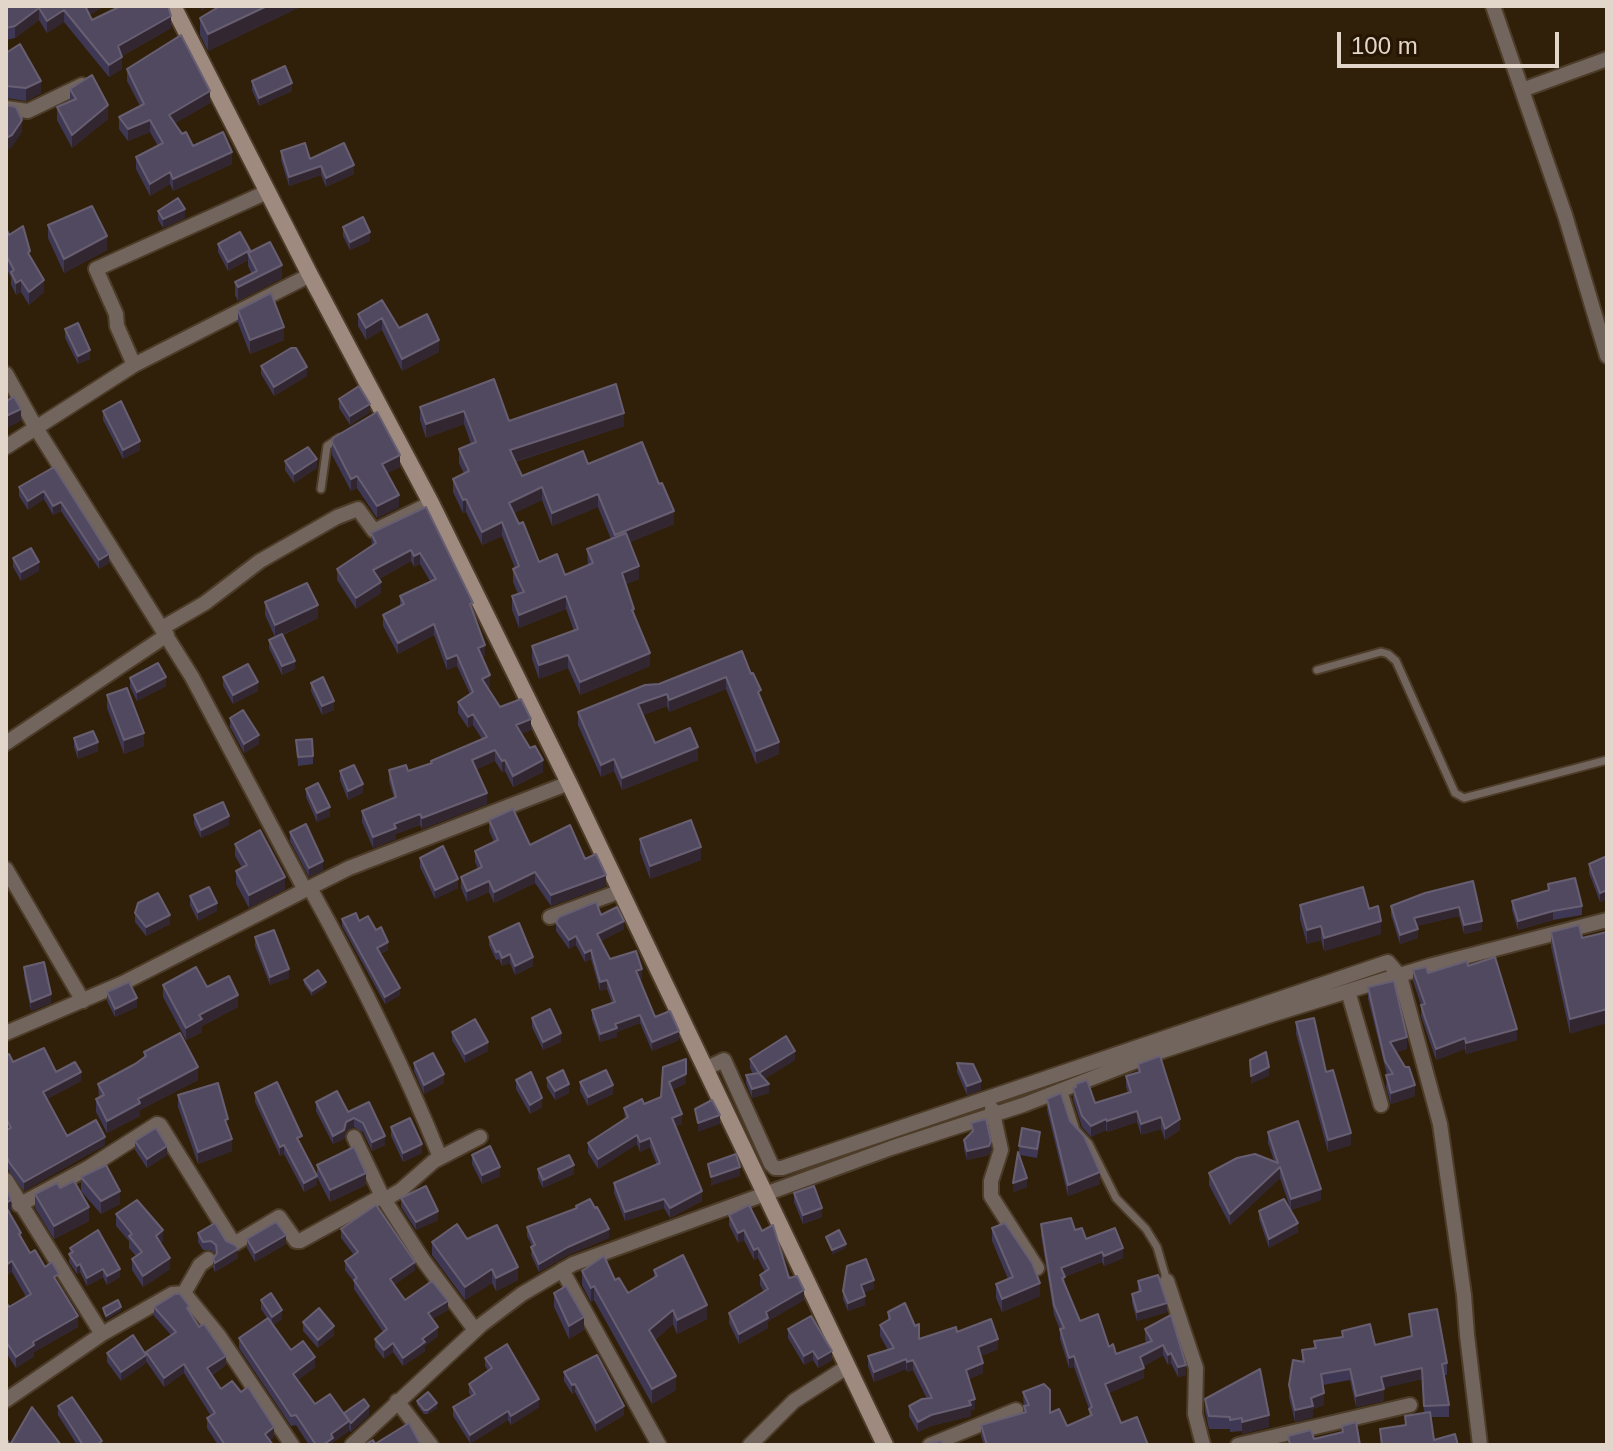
<!DOCTYPE html>
<html>
<head>
<meta charset="utf-8">
<style>
  body { margin:0 }
  #map { position:relative; width:1613px; height:1451px; overflow:hidden; background:#301f09; font-family:Arial,sans-serif }
  canvas { display:block }
  .frame { position:absolute; inset:0; border:8px solid #e1d6c9; pointer-events:none }
  .scale { position:absolute; left:1337px; top:32px; width:222px; height:36px; box-sizing:border-box; border:4px solid #e1d6c9; border-top:0; padding-left:10px; font-size:24px; line-height:28px; white-space:nowrap; color:#e1d6c9; -webkit-text-stroke:6px #261502; paint-order:stroke }
</style>
</head>
<body>
<div id="map">
<canvas width="1613" height="1451"></canvas>
<div class="frame"></div>
<div class="scale">100 m</div>
</div>
<script>
const c = document.querySelector('canvas').getContext('2d');
c.lineJoin = 'round';
function trace(path, color, width, dash) { c.strokeStyle = color; c.lineWidth = width; c.lineCap = dash ? 'butt' : 'round'; c.setLineDash(dash || []); c.stroke(path); }
function fill(path, color) { c.fillStyle = color; c.fill(path, 'evenodd'); }
const lane = new Path2D(`
  M321,489L327,446L339,438
  M1317,670L1381,652L1388,654L1396,661L1455,793L1464,798L1607,760
  M1063,1089L1076,1130L1089,1144L1116,1198L1146,1229L1157,1247L1167,1281`);
const street = new Path2D(`
  M1493,6L1565,215L1607,356
  M1522,90L1607,59
  M6,108L28,111L82,85
  M134,365L117,326L116,314L96,269L267,192
  M6,374L36,428L192,677L305,890L349,868L569,783
  M6,447L134,365L310,275
  M162,628L205,603L260,561L337,517L358,509L374,531L431,503
  M6,743L167,635
  M6,869L83,1001
  M310,888C358,975 403,1065 440,1157
  M550,917L621,891
  M1348,991L1381,1105
  M6,1033L123,983L305,890
  M705,1069L724,1060L771,1164L775,1168H782L1388,962L1400,976L1440,1124L1464,1295L1467,1335L1480,1445
  M992,1109L1001,1150L991,1181V1196L1037,1268
  M354,1137L382,1196L423,1260L475,1330
  M6,1180L102,1334
  M384,1200L401,1190L434,1161L480,1137
  M19,1205L88,1168L157,1124L160,1125L234,1244L279,1217L296,1241H300L382,1196
  M562,1270L659,1445
  M1167,1281L1196,1368L1195,1414L1203,1445
  M184,1293L200,1265L208,1259
  M6,1400L102,1334L172,1294L184,1293L219,1336L292,1445
  M397,1401L431,1445
  M352,1445L481,1325L522,1294L573,1264L891,1148L1023,1105L1162,1051L1271,1015L1429,966L1607,920
  M750,1445L794,1401L847,1367
  M930,1445L1016,1410
  M1238,1445L1410,1405`);
const secondary = new Path2D(`
  M173,6L310,275L431,503L569,783L885,1445`);
trace(lane, '#4c3c28', 11);
trace(street, '#4c3c28', 18);
trace(secondary, '#4c3c28', 20);
trace(lane, '#72655e', 7);
trace(street, '#72655e', 14);
trace(secondary, '#9f8a80', 16);
fill(new Path2D(`
  M6,6H104L89,15L92,20L171,28L122,56V69L109,77L64,22L47,33L39,20L15,38L6,40Z
  M220,6H302L208,51L200,35V18Z
  M6,53L41,93L26,101L6,98Z
  M127,69L210,103L175,123L193,146L232,164L173,191L170,184L150,196L136,169V157L158,146L150,132L128,141L119,129V117L140,106L127,81Z
  M252,81L292,91L259,106L252,90Z
  M70,89L108,119L72,148L57,120V107L70,101Z
  M281,151L310,159L354,174L326,187L321,175L289,186L281,160Z
  M158,211L185,218L163,228L158,220Z
  M48,225L107,250L64,273L48,238Z
  M343,227L370,241L350,250L343,236Z
  M6,228L9,235L30,257L44,292L29,305L21,292L16,295L11,284V278L6,267Z
  M218,244L250,252L282,278L238,301L235,295V282L252,274L248,266V260L228,271L218,252Z
  M382,300L399,328L439,352L402,371L382,330L366,340L358,326V314Z
  M238,310L284,340L250,354L238,323Z
  M65,329L90,359L78,364L65,338Z
  M261,366L307,376L274,396L261,374Z
  M494,379L509,421L624,426L515,462L522,476L588,464L674,524L630,542L639,579L626,584L650,666L580,695L568,668L539,679L532,659V646L574,631L566,609L519,628L512,610V596L518,594L513,582V569L515,568L502,536L482,545L466,512L463,513L453,492V479L464,474L459,463V449L471,444L464,424L426,438L420,420V407ZM542,500L552,526L598,507L611,539L587,549L588,565L565,575L539,562L514,513Z
  M339,399L370,412L350,425L339,408Z
  M103,411L140,450L123,459L103,420Z
  M332,442L400,467L387,473L399,507L377,518L357,488L351,491L332,455Z
  M285,461L317,468L294,483L285,470Z
  M54,467L109,563L99,569L61,511L53,515L44,499L28,510L19,496V487Z
  M426,507L473,614L485,656L482,657L490,686L488,687L500,707L531,730L521,734L543,772L513,787L505,771L502,772L495,761L477,769L487,804L422,829L420,825L396,834V839L373,848L362,822V811L394,798L389,781V770L408,771L431,763V761L482,739L473,725L468,728L458,713V702L470,694L457,666L447,670L434,635L398,654L383,626V615L400,607V596L430,581L420,564L414,567L411,561L379,579L381,593L356,609L337,580V569L372,546L371,533Z
  M13,558L39,571L21,581L13,567Z
  M265,602L318,618L283,635L295,669L282,675L269,648V640L275,637L265,615Z
  M742,651L779,754L756,764L726,689L669,712L667,706L643,715L655,743L698,760L622,790L614,771L601,777L578,725V712L659,684Z
  M223,677L258,691L233,704L223,686Z
  M130,678L166,686L137,701L130,687Z
  M311,683L334,710L322,715L311,691Z
  M107,695L144,746L124,754L107,708Z
  M230,718L259,744L244,753L230,727Z
  M74,738L98,751L78,759L74,747Z
  M296,740L313,756V764L298,766Z
  M340,771L363,793L348,800L340,780Z
  M306,789L330,816L317,822L306,797Z
  M194,815L229,825L201,838L194,824Z
  M489,820L530,845L585,859L606,886L551,906L535,883L494,903L489,892L467,902L461,888V877L478,869L475,862V851L494,842L489,831Z
  M290,832L323,870L309,877L290,841Z
  M640,839L701,860L650,879L640,852Z
  M235,844L285,889L249,908L236,884V871L242,868L235,856Z
  M1607,856V899L1600,902L1589,873V864Z
  M420,858L458,888L435,899L420,867Z
  M1473,881L1482,930L1464,934L1459,916L1417,926L1418,938L1400,944L1391,915V906Z
  M1548,884L1582,906V915L1553,920L1518,930L1512,910V901L1548,890Z
  M190,896L217,911L198,921L190,905Z
  M1300,905L1369,909L1381,934L1324,951L1321,940L1307,944L1300,919Z
  M135,913L170,924L146,936L135,922Z
  M601,915L624,929L601,941L610,959L642,978L639,979L655,1017L679,1040L652,1051L640,1023L617,1032V1037L600,1042L592,1019V1010L612,1003L607,989L600,991L591,959L585,962L576,945L569,949L556,931V922Z
  M342,919L359,921L388,950L380,954L400,995L385,1004L342,926Z
  M1551,932L1582,938L1570,1034L1551,947Z
  M255,937L289,978L270,985L255,946Z
  M489,937L533,966L515,975L510,963L502,966L499,959L496,960L489,945Z
  M1468,966L1517,1040L1466,1054L1465,1049L1436,1060L1421,1016V1005L1413,981V970L1428,973Z
  M24,967L51,1003L31,1011L24,976Z
  M304,980L326,986L312,996L304,984Z
  M163,985L207,987L238,1007L202,1026V1032L186,1040L163,997Z
  M1368,987L1407,1049L1396,1052L1415,1096L1391,1104L1386,1087L1387,1075L1368,999Z
  M107,992L137,1007L115,1017L107,1001Z
  M532,1018L561,1042L543,1050L532,1027Z
  M1296,1022L1326,1072L1351,1145L1328,1152L1296,1034Z
  M452,1032L488,1051L465,1063L452,1040Z
  M144,1052L198,1080L140,1110V1116L107,1133L96,1112V1099L99,1098L98,1084L135,1064L144,1058Z
  M6,1056L13,1062L56,1072L81,1081L47,1099L67,1136L105,1145L24,1191L9,1171L6,1164V1130H7L6,1126Z
  M750,1059L795,1060L764,1079L769,1093L752,1098L746,1083V1075L753,1074L750,1068Z
  M414,1063L444,1083L424,1094L414,1071Z
  M957,1063L981,1090L967,1095L957,1072Z
  M1138,1064L1180,1130L1165,1140L1161,1129L1141,1135L1137,1122L1107,1132L1106,1130L1091,1137L1082,1127L1073,1099V1088L1076,1087V1084L1095,1103L1128,1093L1126,1087V1076L1138,1073Z
  M663,1067L686,1083L672,1090L682,1124L675,1126L702,1201L670,1218L664,1208L625,1221L614,1193V1183L657,1165L650,1147L640,1152L637,1144L598,1169L588,1153V1143L625,1120L624,1108L644,1104L661,1097Z
  M547,1078L569,1093L555,1100L547,1087Z
  M516,1080L542,1107L530,1114L516,1089Z
  M580,1082L613,1094L588,1106L580,1091Z
  M255,1093L302,1145L301,1146L317,1185L304,1192L284,1154L280,1156L255,1102Z
  M178,1095L228,1130L232,1151L198,1164L178,1107Z
  M1047,1099L1100,1184L1068,1196L1047,1110Z
  M316,1102L348,1112L369,1102L385,1145L372,1151L363,1132L354,1127L346,1131L344,1139L333,1144L316,1111Z
  M971,1123L991,1150L989,1155L967,1160L964,1149V1140L972,1133Z
  M391,1127L422,1153L403,1162L391,1136Z
  M1268,1132L1321,1200L1291,1210L1298,1232L1269,1248L1259,1219V1211L1291,1210L1280,1178L1230,1225L1209,1185V1173L1274,1161L1268,1143Z
  M1040,1140L1037,1158L1020,1155L1027,1187L1013,1192L1019,1154V1146Z
  M135,1141L167,1155L147,1168L135,1150Z
  M472,1155L500,1176L482,1184L472,1164Z
  M317,1165L366,1185L330,1202L317,1177Z
  M538,1169L574,1174L543,1188L538,1178Z
  M81,1177L120,1204L101,1214L81,1191Z
  M6,1187L11,1211L9,1213L21,1237L30,1253L45,1267L59,1285L78,1327L34,1352V1356L16,1368L7,1354H6V1302L9,1307L26,1297L12,1272Z
  M794,1193L822,1217L803,1224L794,1202Z
  M35,1194L89,1221L54,1239L35,1208Z
  M401,1198L438,1220L416,1230L401,1207Z
  M576,1206L609,1238L568,1255L539,1272L531,1255L532,1246L527,1236V1227L576,1209Z
  M116,1214L163,1241L160,1243L170,1269L143,1287L132,1270V1259L136,1256L129,1248V1241L116,1226Z
  M729,1215L762,1231L789,1278L804,1300L768,1321V1328L739,1344L729,1323V1313L764,1292L760,1285V1275L765,1272L758,1258L754,1260L744,1240L738,1243L729,1225Z
  M1041,1224L1075,1230L1086,1239L1123,1258L1104,1266L1102,1262L1064,1277L1065,1285L1080,1321L1116,1354L1147,1343L1145,1340V1329L1171,1315L1186,1375L1178,1377L1171,1363L1168,1365L1163,1355L1144,1366V1378L1108,1393L1121,1423L1148,1445H984L981,1436V1425L1024,1412L1023,1392L1067,1426L1089,1416V1409L1074,1367L1069,1368L1060,1339V1330L1054,1315L1041,1235Z
  M992,1228L1040,1296L1002,1312L996,1298V1284L1008,1279L992,1241Z
  M341,1229L415,1270L394,1285L405,1300L448,1310L432,1319L438,1336L425,1346V1351L403,1366L393,1352L384,1359L375,1347V1339L383,1332L354,1289V1282L345,1270V1261L354,1255L341,1238Z
  M198,1233L238,1258L215,1272L213,1268V1259L216,1254L211,1250H203L198,1242Z
  M247,1239L286,1244L255,1262L247,1248Z
  M467,1239L518,1280L496,1291L492,1283L465,1300L432,1255V1242Z
  M70,1248L120,1277L107,1285L103,1277L87,1286L80,1272L77,1274L69,1262Z
  M654,1270L707,1319L677,1334L673,1324L655,1340L676,1390L652,1404L594,1300L591,1302L582,1285V1271L615,1280L628,1293L654,1278Z
  M1138,1281L1167,1312L1137,1321L1132,1303V1294L1138,1292Z
  M874,1289L864,1292L865,1305L848,1311L843,1299V1291Z
  M554,1293L584,1330L569,1339L554,1307Z
  M261,1300L282,1319L273,1325L291,1350L315,1367L298,1380L315,1404L344,1414L369,1415L351,1432L349,1429V1431L333,1442V1445H309L296,1425L291,1426L239,1348V1338L267,1318L261,1309Z
  M154,1307L189,1311L226,1365L212,1375L221,1389L274,1437L270,1440L273,1445H218L207,1428V1418L211,1416L184,1373L164,1387L146,1361V1363L121,1381L107,1362V1353L146,1355V1352L171,1335L154,1316Z
  M888,1312L919,1339L957,1332L998,1349L981,1356L983,1373L969,1379L975,1409L971,1410V1416L931,1426L918,1432L909,1416V1406L927,1399L913,1370L907,1372L906,1369L874,1382L868,1366V1356L888,1350L880,1336V1325L888,1320Z
  M1409,1314L1447,1363V1375H1444L1449,1405V1417H1431L1434,1440L1458,1445H1381L1380,1429L1405,1426V1416L1424,1413L1422,1379L1383,1388L1384,1401L1356,1407L1350,1380L1323,1385L1324,1405L1313,1409V1417L1295,1422L1289,1397V1385L1302,1362V1350L1314,1348V1341L1342,1337V1331L1375,1345L1411,1336Z
  M303,1322L334,1335L318,1348L303,1331Z
  M788,1329L832,1360L818,1368L813,1360L804,1365L788,1338Z
  M485,1358L539,1407L511,1425L508,1420L473,1442L470,1443L453,1416V1407L471,1396L469,1393V1384L488,1371L485,1366Z
  M564,1372L624,1415L596,1432L575,1392L572,1394L564,1381Z
  M1205,1399L1269,1427L1242,1434V1431L1230,1432V1429H1209L1205,1411Z
  M417,1401L437,1408L428,1414H424L417,1405Z
  M58,1406L102,1445H77L58,1415Z`), '#3f3854');
fill(new Path2D(`
  M85,6H104L85,17Z
  M201,6H210L201,11Z
  M267,6H302L208,51V34Z
  M39,8V20L15,38V26Z
  M64,10V22L47,33V21Z
  M171,16V28L118,58V46Z
  M122,57V69L109,77V65Z
  M41,81V93L26,101V88Z
  M292,83V91L259,106V98Z
  M210,91V103L169,127V115Z
  M108,105V119L72,148V135Z
  M22,120V132L12,147L6,151V138Z
  M150,120V132L128,141V129Z
  M232,152V164L173,191V179Z
  M354,165V174L326,187V178Z
  M321,166V175L289,186V177Z
  M170,172V184L150,196V184Z
  M185,209V218L163,228V219Z
  M370,232V241L350,250V242Z
  M107,236V250L64,273V259Z
  M250,250V257L248,253V260L228,271V262Z
  M282,265V278L238,301V287Z
  M21,280V292L16,295V283Z
  M44,280V292L29,305V292Z
  M382,318V330L366,340V328Z
  M284,327V340L250,354V340Z
  M439,340V352L402,371V359Z
  M90,350V359L78,364V356Z
  M307,367V376L274,396V387Z
  M370,404V412L350,425V416Z
  M21,409V421L7,428L6,435V416Z
  M464,411V424L426,438V424Z
  M624,413V426L510,463V450Z
  M140,441V450L123,459V450Z
  M400,455V467L382,476V464Z
  M317,459V468L294,483V474Z
  M357,476V488L351,491V479Z
  M542,487V500L509,516V503Z
  M44,491V499L28,510V501Z
  M598,494V507L552,526V513Z
  M399,495V507L377,518V506Z
  M466,499V512L463,513V500Z
  M61,502V511L53,515V506Z
  M674,511V524L615,548V535Z
  M502,522V536L482,545V532Z
  M411,550V561L373,582V570Z
  M420,553V564L414,567V556Z
  M109,554V563L99,569V560Z
  M39,562V571L21,581V572Z
  M639,566V579L622,586V573Z
  M381,582V593L356,609V598Z
  M566,596V609L519,628V615Z
  M318,605V618L275,638V625Z
  M434,624V635L398,654V643Z
  M485,645V656L478,659V648Z
  M650,653V666L580,695V682Z
  M457,655V666L447,670V659Z
  M568,655V668L539,679V665Z
  M295,661V669L282,675V666Z
  M490,675V686L482,690V679Z
  M166,677V686L137,701V692Z
  M726,677V689L669,712V700Z
  M258,682V691L233,704V695Z
  M667,694V706L638,717V704Z
  M334,701V710L322,715V706Z
  M473,714V725L468,728V717Z
  M531,719V730L516,736V725Z
  M144,733V746L124,754V740Z
  M259,735V744L244,753V744Z
  M98,742V751L78,759V750Z
  M779,742V754L756,764V751Z
  M698,747V760L622,790V778Z
  M495,750V761L472,771V760Z
  M614,759V771L601,777V765Z
  M505,760V771L502,772V761Z
  M543,760V772L513,787V776Z
  M363,784V793L348,800V791Z
  M487,793V804L422,829V818Z
  M330,807V816L317,822V813Z
  M420,814V825L396,834V839L373,848V837L394,824Z
  M229,816V825L201,838V830Z
  M701,847V860L650,879V866Z
  M323,861V870L309,877V868Z
  M535,872V883L494,903V892Z
  M606,875V886L551,906V895Z
  M285,877V889L249,908V895Z
  M458,879V888L435,899V890Z
  M489,881V892L467,902V891Z
  M1607,890V899L1600,902V893Z
  M217,903V911L198,921V912Z
  M1459,907V916L1414,927V918Z
  M1553,911V920L1518,930V921Z
  M170,915V924L146,936V927Z
  M624,921V929L597,943V934Z
  M1381,921V934L1324,951V938Z
  M1482,921V930L1464,934V925Z
  M1321,926V940L1307,944V930Z
  M1418,929V938L1400,944V935Z
  M576,936V945L569,949V940Z
  M388,942V950L377,955V948Z
  M591,950V959L585,962V953Z
  M510,954V963L502,966V958Z
  M533,957V966L515,975V966Z
  M289,969V978L270,985V977Z
  M642,969V978L636,980V971Z
  M607,980V989L600,991V982Z
  M326,982V986L312,996V991Z
  M400,988V995L385,1004V997Z
  M51,994V1003L31,1011V1002Z
  M238,995V1007L202,1026V1032L186,1040V1028L199,1015Z
  M137,998V1007L115,1017V1009Z
  M1607,1009V1023L1570,1034V1019Z
  M640,1015V1023L617,1032V1037L600,1042V1034L615,1024Z
  M1517,1029V1040L1466,1054V1043Z
  M679,1031V1040L652,1051V1042Z
  M561,1033V1042L543,1050V1042Z
  M1407,1037V1049L1390,1054V1042Z
  M1465,1038V1049L1436,1060V1049Z
  M488,1042V1051L465,1063V1054Z
  M795,1051V1060L759,1082V1073Z
  M198,1067V1080L140,1110V1116L107,1133V1121L138,1099Z
  M1269,1067V1076L1251,1084V1076Z
  M81,1072V1081L43,1101V1092Z
  M444,1074V1083L424,1094V1085Z
  M686,1074V1083L669,1091V1082Z
  M981,1081V1090L967,1095V1086Z
  M569,1084V1093L555,1100V1091Z
  M769,1084V1093L752,1098V1089Z
  M613,1085V1094L588,1106V1097Z
  M1415,1085V1096L1391,1104V1093Z
  M542,1098V1107L530,1114V1105Z
  M1137,1111V1122L1107,1132V1121Z
  M682,1114V1124L672,1127V1118Z
  M720,1115V1124L698,1132V1123Z
  M1161,1117V1129L1141,1135V1124Z
  M354,1118V1127L346,1131L344,1139L333,1144V1136L346,1122Z
  M1106,1119V1130L1091,1137V1126Z
  M1180,1119V1130L1165,1140V1129Z
  M1351,1133V1145L1328,1152V1140Z
  M637,1135V1144L598,1169V1159Z
  M385,1136V1145L372,1151V1142Z
  M105,1137V1145L24,1191V1182Z
  M650,1138V1147L640,1152V1142Z
  M232,1139V1151L198,1164V1152Z
  M991,1141V1150L989,1155L967,1160V1151Z
  M422,1144V1153L403,1162V1153Z
  M284,1145V1154L280,1156V1147Z
  M167,1146V1155L147,1168V1159Z
  M574,1165V1174L543,1188V1180Z
  M500,1167V1176L482,1184V1175Z
  M740,1167V1176L711,1186V1177Z
  M1280,1167V1178L1230,1225V1214Z
  M1100,1172V1184L1068,1196V1185Z
  M366,1173V1185L330,1202V1190Z
  M317,1176V1185L304,1192V1183Z
  M1027,1178V1187L1013,1192V1183Z
  M1321,1189V1200L1291,1210V1199Z
  M120,1191V1204L101,1214V1201Z
  M702,1191V1201L670,1218V1208Z
  M664,1199V1208L625,1221V1212Z
  M11,1200V1211L6,1214V1203Z
  M89,1207V1221L54,1239V1226Z
  M822,1208V1217L803,1224V1215Z
  M438,1211V1220L416,1230V1222Z
  M1298,1223V1232L1269,1248V1239Z
  M609,1229V1238L568,1255L539,1272V1264L568,1247Z
  M163,1230V1241L156,1247V1236Z
  M744,1230V1240L738,1243V1233Z
  M286,1235V1244L255,1262V1253Z
  M846,1244V1248L832,1255V1250Z
  M758,1248V1258L754,1260V1250Z
  M1123,1248V1258L1104,1266V1256Z
  M238,1249V1258L215,1272V1263Z
  M1102,1252V1262L1061,1278V1268Z
  M170,1258V1269L143,1287V1276Z
  M12,1261V1272L6,1276V1265Z
  M415,1262V1270L390,1288V1279Z
  M80,1264V1272L77,1274V1266Z
  M518,1267V1280L496,1291V1278Z
  M103,1269V1277L87,1286V1278Z
  M120,1269V1277L107,1285V1276Z
  M492,1269V1283L465,1300V1287Z
  M874,1280V1289L861,1294V1285Z
  M1040,1283V1296L1002,1312V1299Z
  M594,1286V1300L591,1302V1288Z
  M804,1290V1300L768,1321V1328L739,1344V1334L766,1312Z
  M865,1296V1305L848,1311V1303Z
  M448,1301V1310L428,1322V1313Z
  M1167,1303V1312L1137,1321V1312Z
  M707,1305V1319L677,1334V1320Z
  M121,1307V1311L106,1320V1316Z
  M282,1310V1319L272,1326V1317Z
  M673,1310V1324L649,1345V1330Z
  M78,1316V1327L34,1352V1356L16,1368V1357L33,1342Z
  M584,1317V1330L569,1339V1326Z
  M334,1326V1335L318,1348V1340Z
  M438,1327V1336L425,1346V1351L403,1366V1358L422,1339Z
  M998,1339V1349L978,1357V1347Z
  M393,1343V1352L384,1359V1350Z
  M1163,1345V1355L1140,1368V1357Z
  M813,1351V1360L804,1365V1356Z
  M832,1351V1360L818,1368V1359Z
  M1171,1353V1363L1168,1365V1355Z
  M146,1355V1363L121,1381V1372Z
  M226,1356V1365L207,1377V1368Z
  M1074,1356V1367L1069,1368V1358Z
  M315,1357V1367L293,1384V1374Z
  M906,1359V1369L874,1382V1372Z
  M913,1360V1370L907,1372V1362Z
  M983,1363V1373L966,1380V1370Z
  M184,1364V1373L164,1387V1378Z
  M1186,1365V1375L1178,1377V1367Z
  M1144,1368V1378L1105,1395V1384Z
  M1422,1368V1379L1381,1389V1377Z
  M676,1376V1390L652,1404V1389Z
  M575,1384V1392L572,1394V1385Z
  M1384,1389V1401L1356,1407V1396Z
  M1324,1393V1405L1313,1409V1417L1295,1422V1410L1311,1398Z
  M539,1399V1407L511,1425V1416Z
  M975,1399V1409L971,1410V1416L931,1426L918,1432V1422L931,1415Z
  M437,1403V1408L428,1414V1410Z
  M369,1406V1415L351,1432V1423Z
  M624,1406V1415L596,1432V1423Z
  M508,1411V1420L470,1444V1435Z
  M1269,1415V1427L1242,1434V1422Z
  M349,1421V1431L333,1442V1445H323L331,1434Z
  M274,1427V1437L265,1443V1434Z`), '#322731');
const building = new Path2D(`
  M6,6H85L92,20L121,6H168L171,16L118,46L122,57L109,65L64,10L47,21L39,8L15,26L6,28Z
  M220,6H267L208,34L200,18Z
  M181,35L210,91L169,115L182,134L186,132L193,146L223,132L232,152L173,179L170,172L150,184L136,157L163,143L150,120L128,129L119,117L144,104L127,69Z
  M20,44L41,81L26,88L6,86V53Z
  M285,66L292,83L259,98L252,81Z
  M92,75L108,105L72,135L57,107L76,99L70,89Z
  M6,105L16,107L22,120L12,135L6,138Z
  M305,143L310,159L344,143L354,165L326,178L321,166L289,177L281,151Z
  M178,198L185,209L163,219L158,211Z
  M92,206L107,236L64,259L48,225Z
  M363,217L370,232L350,242L343,227Z
  M23,226L30,251L28,253L44,280L29,292L21,280L16,283L11,272L14,270L6,255V228L9,235Z
  M240,232L250,250L228,262L218,244Z
  M270,242L282,265L238,287L235,282L257,271L248,253Z
  M271,293L284,327L250,340L238,310Z
  M382,300L399,328L427,314L439,340L402,359L382,318L366,328L358,314Z
  M78,323L90,350L78,356L65,329Z
  M291,348H296L307,367L274,387L261,366Z
  M494,379L509,421L616,384L624,413L510,450L522,476L583,451L588,464L642,442L659,484L662,483L674,511L615,535L598,494L552,513L542,487L509,503L519,524L523,522L539,562L557,554L565,575L593,563L587,549L626,533L639,566L622,573L634,609L632,610L650,653L580,682L568,655L539,665L532,646L578,629L566,596L519,615L512,596L524,592L513,569L519,566L502,522L482,532L466,499L463,500L453,479L469,471L459,449L476,442L464,411L426,424L420,407Z
  M359,386L370,404L350,416L339,399Z
  M14,397L21,409L6,416V401Z
  M121,401L140,441L123,450L103,411Z
  M377,412L400,455L382,464L399,495L377,506L357,476L351,479L332,442L333,438Z
  M308,447L317,459L294,474L285,461Z
  M54,467L109,554L99,560L61,502L53,506L44,491L28,501L19,487Z
  M426,507L473,603L470,604L485,645L478,648L490,675L482,679L500,707L521,699L531,719L516,725L530,748L535,746L543,760L513,776L505,760L502,761L495,750L472,760L487,793L422,818L420,814L394,824L396,828L373,837L362,811L396,797L389,770L406,765L408,771L432,763L431,761L487,737L473,714L468,717L458,702L473,692L457,655L447,659L434,624L398,643L383,615L404,604L400,596L436,579L420,553L414,556L411,550L373,570L381,582L356,598L337,569L376,543L371,533Z
  M31,548L39,562L21,572L13,558Z
  M307,583L318,605L275,625L265,602Z
  M282,634L295,661L282,666L269,640Z
  M742,651L751,674L753,673L761,690L758,692L779,742L756,751L726,677L669,700L667,694L638,704L655,743L690,728L698,747L622,778L614,759L601,765L578,712L645,685L659,684Z
  M158,663L166,677L137,692L130,678Z
  M248,664L258,682L233,695L223,677Z
  M323,677L334,701L322,706L311,683Z
  M127,688L144,733L124,740L107,695Z
  M243,710L259,735L244,744L230,718Z
  M93,731L98,742L78,750L74,738Z
  M312,739L313,756L298,757L296,740Z
  M354,765L363,784L348,791L340,771Z
  M318,783L330,807L317,813L306,789Z
  M223,802L229,816L201,830L194,815Z
  M513,809L530,845L570,825L585,859L596,854L606,875L551,895L535,872L494,892L489,881L467,891L461,877L482,867L475,851L498,840L489,820Z
  M691,820L701,847L650,866L640,839Z
  M306,824L323,861L309,868L290,832Z
  M260,830L285,877L249,895L236,871L247,865L235,844Z
  M443,846L458,879L435,890L420,858Z
  M1607,856V890L1600,893L1589,864Z
  M1575,878L1582,906L1553,911L1518,921L1512,901L1549,890L1548,884Z
  M1473,881L1482,921L1464,925L1459,907L1414,918L1418,929L1400,935L1391,906L1425,893Z
  M209,887L217,903L198,912L190,896Z
  M1363,887L1369,909L1378,906L1381,921L1324,938L1321,926L1307,930L1300,905Z
  M158,893L170,915L146,927L135,913L138,903Z
  M596,902L601,915L617,907L624,921L597,934L610,959L636,951L642,969L636,971L655,1017L670,1011L679,1031L652,1042L640,1015L615,1024L617,1028L600,1034L592,1010L615,1002L607,980L600,982L591,950L585,953L576,936L569,940L556,922L559,917Z
  M356,913L359,921L368,916L376,930L381,927L388,942L377,948L400,988L385,997L342,919Z
  M519,923L533,957L515,966L510,954L502,958L499,951L496,952L489,937Z
  M1579,925L1582,938L1607,932V1009L1570,1019L1551,932Z
  M274,930L289,969L270,977L255,937Z
  M1495,957L1517,1029L1466,1043L1465,1038L1436,1049L1425,1018L1421,1005L1425,1004L1413,970L1426,967L1428,973L1467,961L1468,966Z
  M44,962L51,994L31,1002L24,967Z
  M196,967L207,987L229,976L238,995L199,1015L202,1019L186,1028L163,985Z
  M318,970L326,982L312,991L304,980Z
  M1394,981L1407,1037L1390,1042L1405,1067H1409L1415,1085L1391,1093L1386,1075L1393,1074L1385,1061L1368,987Z
  M129,982L137,998L115,1009L107,992Z
  M550,1009L561,1033L543,1042L532,1018Z
  M1314,1018L1326,1072L1333,1070L1351,1133L1328,1140L1296,1022Z
  M475,1019L488,1042L465,1054L452,1032Z
  M180,1033L198,1067L138,1099L140,1103L107,1121L96,1099L104,1095L98,1084L135,1064L146,1056L144,1052Z
  M786,1036L795,1051L759,1073L750,1059Z
  M44,1048L56,1072L75,1062L81,1072L43,1092L67,1136L96,1120L105,1137L24,1182L9,1162L6,1155V1130L11,1128L6,1118V1056L9,1054L13,1062Z
  M1266,1052L1269,1067L1251,1076L1250,1060Z
  M433,1053L444,1074L424,1085L414,1063Z
  M1160,1056L1180,1119L1165,1129L1161,1117L1141,1124L1137,1111L1107,1121L1106,1119L1091,1126L1082,1116L1073,1088L1076,1087V1084L1087,1080L1095,1103L1131,1092L1126,1076L1140,1072L1138,1064Z
  M686,1059V1074L669,1082L682,1114L672,1118L702,1191L670,1208L664,1199L625,1212L614,1183L660,1163L650,1138L640,1142L637,1135L598,1159L588,1143L628,1117L624,1108L642,1099L644,1104L661,1097L663,1067Z
  M957,1063L973,1064L981,1081L967,1086Z
  M563,1070L569,1084L555,1091L547,1078Z
  M606,1070L613,1085L588,1097L580,1082Z
  M531,1072L542,1098L530,1105L516,1080Z
  M759,1073L769,1084L752,1089L746,1075Z
  M277,1082L302,1136L297,1138L317,1176L304,1183L284,1145L280,1147L255,1093Z
  M218,1083L228,1119L225,1120L232,1139L198,1152L178,1095Z
  M337,1091L348,1112L369,1102L385,1136L372,1142L363,1123L354,1118L346,1122L344,1130L333,1136L316,1102Z
  M1061,1093L1070,1121L1084,1136L1100,1172L1068,1185L1047,1099Z
  M712,1100L720,1115L698,1123L695,1109Z
  M410,1118L422,1144L403,1153L391,1127Z
  M986,1119L991,1141L989,1146L967,1151L964,1140L973,1131L971,1123Z
  M1298,1121L1321,1189L1291,1199L1280,1167L1230,1214L1209,1173L1237,1158L1255,1154L1278,1163L1268,1132Z
  M156,1128L167,1146L147,1159L135,1141Z
  M1022,1128L1040,1132L1037,1149L1019,1146Z
  M490,1146L500,1167L482,1175L472,1155Z
  M354,1147L366,1173L330,1190L317,1165Z
  M1018,1152L1027,1178L1013,1183Z
  M736,1154L740,1167L711,1177L708,1164Z
  M569,1155L574,1165L543,1180L538,1169Z
  M106,1165L120,1191L101,1201L81,1177Z
  M74,1181L89,1207L54,1226L35,1194L57,1183L60,1188Z
  M426,1186L438,1211L416,1222L401,1198Z
  M814,1186L822,1208L803,1215L794,1193Z
  M6,1187L11,1200L6,1203Z
  M590,1199L595,1208L597,1207L609,1229L568,1247L539,1264L531,1247L535,1245L527,1227L577,1208L576,1206Z
  M1284,1199L1298,1223L1269,1239L1259,1211Z
  M137,1200L163,1230L156,1236L170,1258L143,1276L132,1259L142,1252L129,1236L132,1234L116,1214Z
  M376,1205L415,1262L390,1279L405,1300L432,1281L448,1301L428,1313L438,1327L422,1339L425,1342L403,1358L393,1343L384,1350L375,1339L387,1329L354,1280L357,1278L345,1261L358,1252L341,1229Z
  M749,1205L762,1231L773,1225L789,1278L797,1276L804,1290L766,1312L768,1318L739,1334L729,1313L768,1289L760,1275L769,1269L758,1248L754,1250L744,1230L738,1233L729,1215Z
  M6,1207L21,1233L19,1234L30,1253L35,1250L45,1267L52,1262L59,1274L54,1277L78,1316L33,1342L34,1345L16,1357L7,1343H6V1302L9,1307L31,1294L12,1261L6,1265Z
  M1071,1218L1075,1230L1082,1228L1086,1239L1115,1228L1123,1248L1104,1256L1102,1252L1061,1268L1065,1277L1062,1278L1080,1321L1098,1314L1109,1347L1113,1344L1116,1354L1152,1341L1145,1329L1171,1315L1186,1365L1178,1367L1171,1353L1168,1355L1163,1345L1140,1357L1144,1368L1105,1384L1121,1423L1137,1417L1148,1445H987L981,1425L1026,1412L1024,1406L1029,1405L1023,1392L1044,1384L1050,1390V1413L1059,1409L1067,1426L1092,1415L1089,1409L1092,1407L1074,1356L1069,1358L1060,1329L1064,1328L1054,1305L1041,1224Z
  M276,1222L286,1235L255,1253L247,1239Z
  M215,1223L226,1241L235,1245L238,1249L215,1263L213,1259L217,1253L216,1245L211,1241L203,1242L198,1233Z
  M1005,1223L1032,1263L1040,1283L1002,1299L996,1284L1013,1277L992,1228Z
  M457,1224L467,1239L497,1225L518,1267L496,1278L492,1269L465,1287L432,1242Z
  M98,1230L120,1269L107,1276L103,1269L87,1278L80,1264L77,1266L69,1254L73,1252L70,1248Z
  M839,1230L846,1244L832,1250L826,1237Z
  M683,1255L707,1305L677,1320L673,1310L649,1330L676,1376L652,1389L594,1286L591,1288L582,1271L604,1256L615,1280L619,1278L628,1293L657,1276L654,1270Z
  M866,1259L874,1280L861,1285L865,1296L848,1303L843,1291L847,1266Z
  M1158,1275L1167,1303L1137,1312L1132,1294L1141,1291L1138,1281Z
  M566,1286L584,1317L569,1326L554,1293Z
  M271,1293L282,1310L272,1317L261,1300Z
  M175,1294H180L189,1306L187,1308L199,1327L204,1324L226,1356L207,1368L221,1389L232,1381L241,1392L248,1387L274,1427L265,1434L273,1445H225L207,1418L215,1413L184,1364L164,1378L146,1352L176,1332L154,1307Z
  M118,1300L121,1307L106,1316L103,1308Z
  M905,1303L915,1326L919,1324V1339L956,1327L957,1332L991,1319L998,1339L978,1347L983,1363L966,1370L975,1399L969,1401L971,1405L931,1415L918,1422L909,1406L922,1399L932,1398L913,1360L907,1362L906,1359L874,1372L868,1356L894,1348L880,1325L890,1319L888,1312Z
  M319,1308L334,1326L318,1340L303,1322Z
  M1437,1309L1447,1363L1442,1364L1449,1405L1424,1406L1422,1368L1381,1377L1384,1389L1356,1396L1350,1369L1321,1374L1324,1393L1311,1398L1313,1406L1295,1410L1289,1385L1293,1360L1304,1362L1302,1350L1316,1348L1314,1341L1343,1337L1342,1331L1370,1324L1375,1345L1412,1336L1409,1314Z
  M811,1316L832,1351L818,1359L813,1351L804,1356L788,1329Z
  M268,1318L291,1350L303,1341L315,1357L293,1374L315,1404L330,1394L349,1421L331,1434L333,1438L323,1445H316L296,1415L291,1416L239,1338Z
  M133,1335L146,1355L121,1372L107,1353Z
  M507,1344L539,1399L511,1416L508,1411L470,1435L453,1407L475,1394L469,1384L492,1368L485,1358Z
  M597,1355L624,1406L596,1423L575,1384L572,1385L564,1372Z
  M1260,1369L1269,1415L1242,1422V1418L1230,1420V1417L1209,1416L1205,1399Z
  M428,1392L437,1403L428,1410H424L417,1401Z
  M72,1397L102,1441L97,1445H83L58,1406Z
  M364,1399L369,1406L351,1423L344,1413Z
  M32,1407L61,1445H6V1438L10,1445Z
  M1430,1412L1434,1440L1455,1434L1458,1445H1382L1380,1429L1406,1425L1405,1416Z
  M1356,1422L1360,1445H1290L1288,1436L1311,1430L1314,1439L1343,1432L1342,1426Z
  M409,1423L421,1445H364L373,1440L375,1444Z
  M941,1441L943,1445H918Z`);
fill(building, '#514960');
trace(building, '#675f71', 2);
</script>
</body>
</html>
